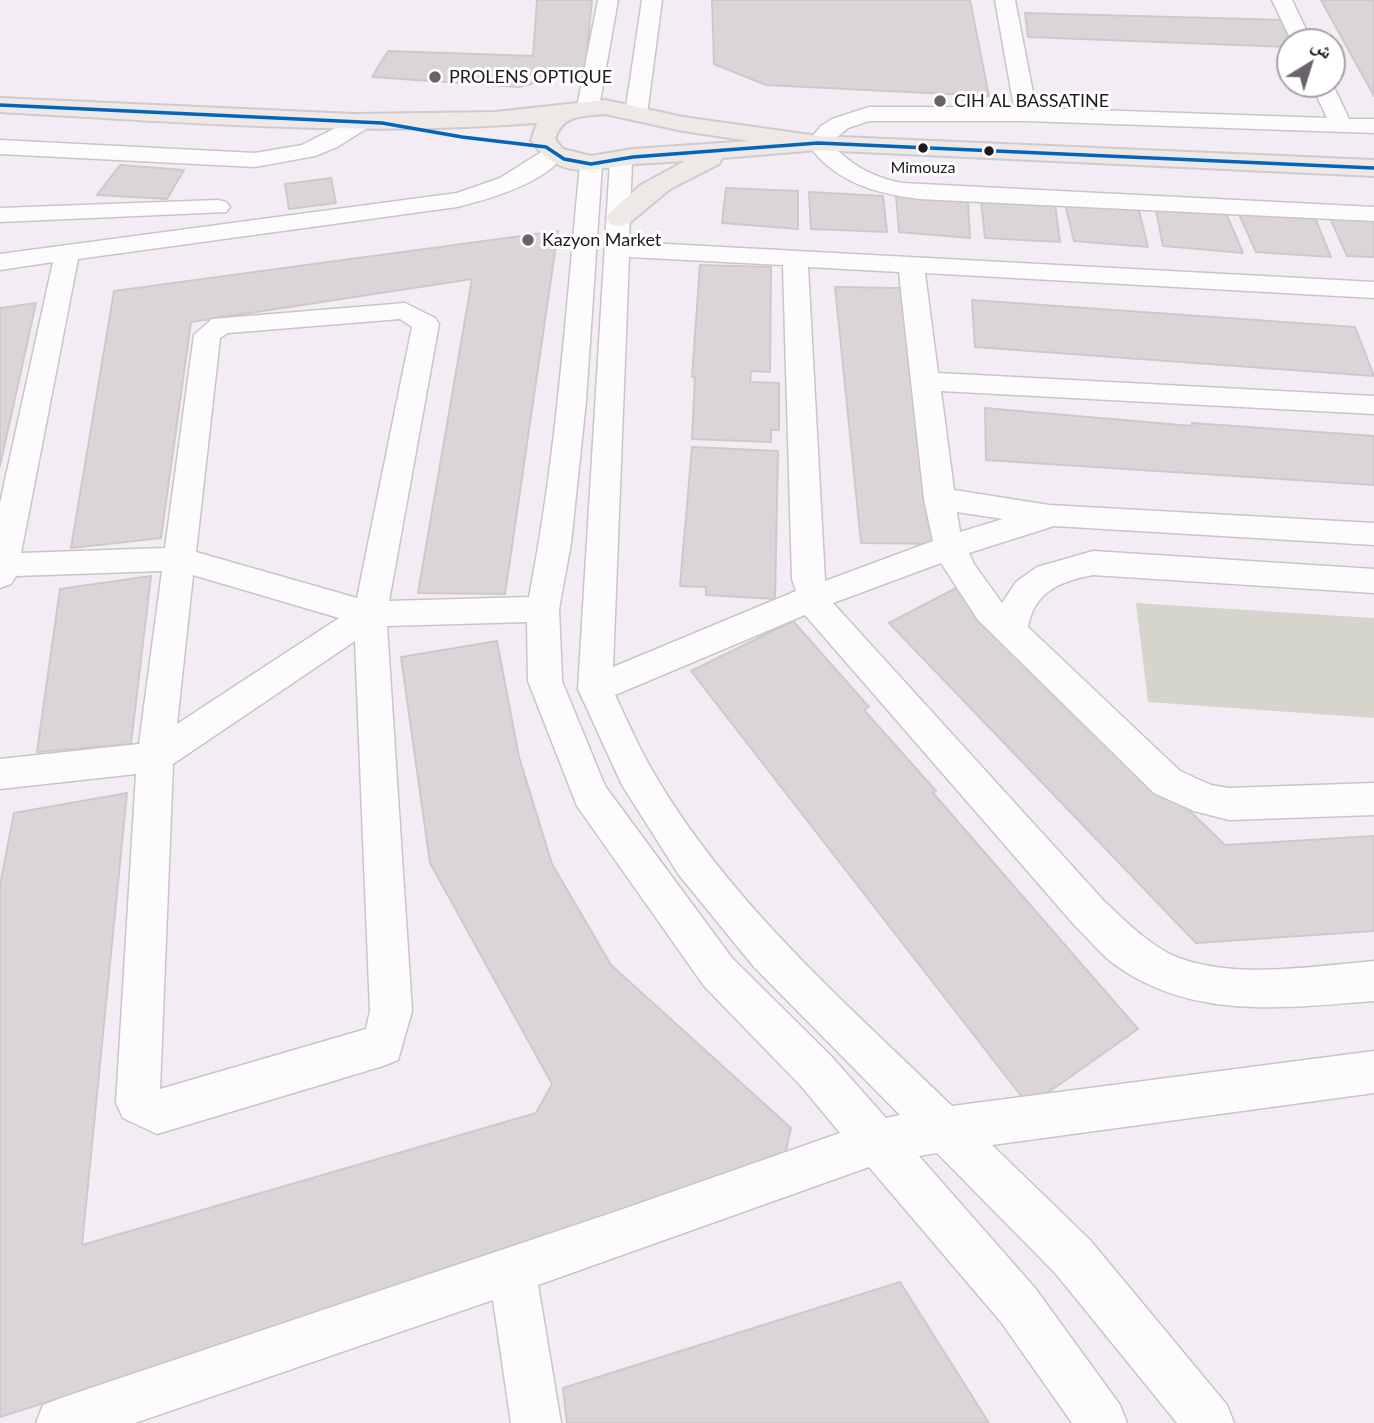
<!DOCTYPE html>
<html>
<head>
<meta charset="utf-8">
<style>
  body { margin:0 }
  #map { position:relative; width:1374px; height:1423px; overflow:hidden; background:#f3ecf4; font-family:Lato,"Noto Naskh Arabic",sans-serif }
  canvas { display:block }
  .north { position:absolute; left:1276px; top:28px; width:70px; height:70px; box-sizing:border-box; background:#fff; border:2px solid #a5a3a5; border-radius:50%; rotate:38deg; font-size:19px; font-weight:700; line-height:28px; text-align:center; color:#1f1a1f }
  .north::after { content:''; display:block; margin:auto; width:24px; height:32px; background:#69646a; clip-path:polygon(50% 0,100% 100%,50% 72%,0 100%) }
</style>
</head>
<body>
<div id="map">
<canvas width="1374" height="1423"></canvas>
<div class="north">ش</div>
</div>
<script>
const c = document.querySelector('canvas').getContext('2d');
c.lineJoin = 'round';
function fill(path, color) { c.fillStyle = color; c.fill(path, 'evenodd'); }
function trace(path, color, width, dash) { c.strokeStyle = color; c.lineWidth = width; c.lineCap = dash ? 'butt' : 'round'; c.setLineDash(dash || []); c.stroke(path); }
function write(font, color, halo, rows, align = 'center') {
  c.font = font + ' Lato,sans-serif'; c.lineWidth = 6; c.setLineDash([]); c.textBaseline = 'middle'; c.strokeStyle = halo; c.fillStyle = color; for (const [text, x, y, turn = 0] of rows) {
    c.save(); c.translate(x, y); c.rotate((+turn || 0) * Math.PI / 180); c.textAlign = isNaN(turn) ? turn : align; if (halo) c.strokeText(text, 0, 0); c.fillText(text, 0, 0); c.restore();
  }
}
fill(new Path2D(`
  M1136,603L1374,618V718L1148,702Z`), '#d6d5cc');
const building = new Path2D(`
  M537,0H592L585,70L519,87L372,77L388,51L533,56Z
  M712,0H970L989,96L766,85L714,64Z
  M1321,0H1374V96Z
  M1025,13L1286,20L1294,42H1290V47L1028,37Z
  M120,165L184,170L167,199L97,195Z
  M331,178L336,203L289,209L285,184Z
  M726,188L798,191V229L722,223Z
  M809,192L883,196L887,232L811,229Z
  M896,196L968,201L970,238L899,232Z
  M981,200L1055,205L1060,242L985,238Z
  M1065,204L1138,207L1148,247L1074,241Z
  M1156,210L1226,213L1243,253L1163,246Z
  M1238,212L1315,218L1331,257L1256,252Z
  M1330,218L1374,221V257L1347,256Z
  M558,231L505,594L418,593L472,279L191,322L161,538L71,548L114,291Z
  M700,265L771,267L770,372L751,371L750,382L779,383V430H771V442L692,439L695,377H692Z
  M835,287L901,288L943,544L861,543Z
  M972,300L1355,327L1374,376L975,347Z
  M36,303L0,466V308Z
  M985,408L1192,426V423L1374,436V485L986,460Z
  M692,447L778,451L775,599L706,595V587L680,586Z
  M151,576L131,744L37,752L60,589Z
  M958,587L1225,845L1374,836V931L1196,943L889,623Z
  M793,621L869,707L864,710L936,791L933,793L1138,1029L1029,1106L691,671Z
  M497,641L519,757L552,864L611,965L791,1128L782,1168L0,1417V885L14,813L127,793L82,1245L536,1113L552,1084L430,863L401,657Z
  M900,1282L989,1423H567L563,1388Z`);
fill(building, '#dcd5d8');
trace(building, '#cfc8cb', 2);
const street = new Path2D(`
  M598,0H618L599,107L596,112H580L577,107Z
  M642,0H662L647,114L644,119H628L625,114Z
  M995,0H1015L1036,108L1327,118L1311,84L1332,83L1349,119H1374V133L1026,121H869L848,128L830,143C851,165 872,177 902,183L1374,207V221L919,199C874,193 834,182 807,143L821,126L832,119L869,107H1014Z
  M1272,0H1292L1312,42H1292Z
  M361,115L369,117L372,122L369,127L337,147L315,156L255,167L0,154V140L255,153L302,145Z
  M554,147L562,149L565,154C545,183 490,199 457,207L78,259L21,553L165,548L194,335L212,319L405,303L435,318L439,324L389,601L529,597C557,454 566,309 580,164L583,159H599L602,164L586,401L571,543L559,609L562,681L605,786L732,958L831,1056L886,1118L900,1115L754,967L679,875L622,785L578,689L610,161L613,156H629L632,161L629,242L1374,282V298L925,273L938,373L1374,396V414L941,391L954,490L1049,505L1374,523V545L1054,526L969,553L974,564L1002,603L1016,582L1037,567L1093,551L1374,569V593L1093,575C1060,581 1034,592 1028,627L1180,771L1211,785L1229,788L1374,783V815L1229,820L1194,811L1154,793L978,620L941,563L833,603L1104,901C1124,920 1142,938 1166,952C1223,982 1313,966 1374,961V1001C1283,1008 1188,1021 1110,961C1098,951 1088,938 1076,927L805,615L615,695C626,718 636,741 648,763C723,897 843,1000 952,1106L1374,1051V1093L992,1145L1090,1240L1227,1405L1234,1423H1177L1056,1274L937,1153L919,1156L1035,1288L1120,1405L1127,1423H1072L1001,1322L869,1167L538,1285L561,1423H511L493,1300L135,1423H36L43,1405L61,1398L629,1207L840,1133L801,1086L704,986L577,806L528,681L527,622L387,626L412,1011L398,1060L383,1066L157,1134L123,1118L116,1103L136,774L0,789V759L139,744L162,571L16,576L11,584L0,588V503L53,262L0,270V254L457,193L500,178L546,149ZM629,257L783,265L792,579L796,591L613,667ZM808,267L899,272L924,499L933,541L825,581ZM400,319L412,327L357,598L196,552L220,338L228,333ZM957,512L1003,519L960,532ZM193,575L339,618L177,724ZM355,641L370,1011L366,1029L160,1089L173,764Z
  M218,200L226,202L230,207L226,212L0,222V208Z`);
const primary = new Path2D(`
  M0,98L354,114L495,112L605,100L683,117L818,136L1374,160V176L818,150L722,158L719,164L670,189L628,224L619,226L610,224L606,218L610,212L641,185L685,161C668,162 651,163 635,164C592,169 560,182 531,140L537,123C358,137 179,122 0,112ZM605,114L683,131L750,141L633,149L591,156L563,149L555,139C562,115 583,116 605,114Z`);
trace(street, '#cac4ca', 3);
trace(primary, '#cecace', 4);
fill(street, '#fdfcfd');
fill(primary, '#eee9e6');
trace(new Path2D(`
  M0,105L382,123L462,137L546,147L564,159L591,164L633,157L818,143L1374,168`), '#0065bd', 3.5);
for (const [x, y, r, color] of [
  [435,77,7,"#69646a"],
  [940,101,7,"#69646a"],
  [923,148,6,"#1f1a1f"],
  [989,151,6,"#1f1a1f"],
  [528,240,7,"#69646a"]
]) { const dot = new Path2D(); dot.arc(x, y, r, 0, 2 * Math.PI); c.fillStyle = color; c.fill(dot); trace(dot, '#fff', 2.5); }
write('16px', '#1f1a1f', '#fff', [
  ["Mimouza",923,168]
]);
write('18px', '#1f1a1f', '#fff', [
  ["PROLENS OPTIQUE",449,77],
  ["CIH AL BASSATINE",954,101],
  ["Kazyon Market",542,240]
], 'left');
</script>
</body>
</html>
